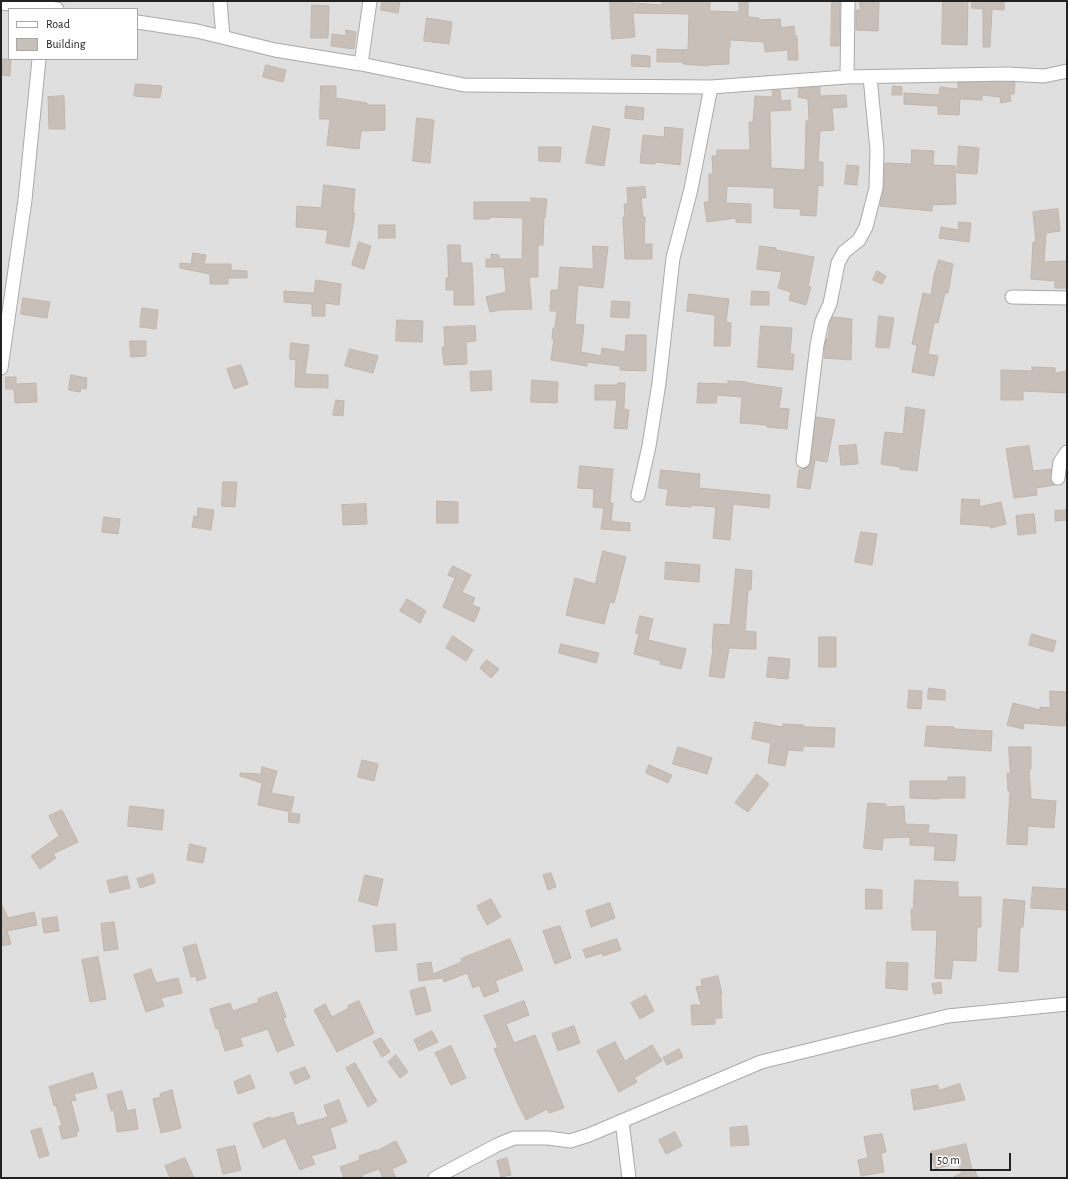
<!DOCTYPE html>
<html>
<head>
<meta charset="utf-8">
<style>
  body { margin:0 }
  #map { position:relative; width:1068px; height:1179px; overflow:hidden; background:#f2efe9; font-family:"Alegreya Sans",sans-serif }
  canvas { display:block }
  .frame { position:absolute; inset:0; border:2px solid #222; pointer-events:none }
  .legend { position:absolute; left:8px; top:8px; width:130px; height:52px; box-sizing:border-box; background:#fff; border:1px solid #a7a7a7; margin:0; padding:5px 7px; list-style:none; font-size:12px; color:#222 }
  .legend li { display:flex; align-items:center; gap:8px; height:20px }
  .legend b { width:20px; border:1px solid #a7a7a7 }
  .scale { position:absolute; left:930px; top:1153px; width:81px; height:18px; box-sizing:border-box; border:2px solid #222; border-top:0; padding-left:5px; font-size:12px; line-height:14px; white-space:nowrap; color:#222; -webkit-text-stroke:3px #fff; paint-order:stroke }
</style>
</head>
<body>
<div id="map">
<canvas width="1068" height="1179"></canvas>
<div class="frame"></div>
<ul class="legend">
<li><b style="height:5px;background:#fff"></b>Road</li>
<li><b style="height:11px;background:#c7bfb8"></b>Building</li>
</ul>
<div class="scale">50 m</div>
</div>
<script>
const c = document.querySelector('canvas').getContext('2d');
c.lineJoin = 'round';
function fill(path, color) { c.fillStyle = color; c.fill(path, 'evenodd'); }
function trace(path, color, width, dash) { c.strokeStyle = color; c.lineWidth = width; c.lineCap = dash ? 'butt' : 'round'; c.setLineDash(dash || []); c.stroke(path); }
fill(new Path2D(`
  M1,1H1067V1178H1ZM9,9H137V59H9Z`), '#e0dfdf');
const building = new Path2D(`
  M382,1H400L398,13L381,10Z
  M610,1H632V3L662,5V1H710V11L739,12V1H748V17L759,18V20L780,19L781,28L794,26L795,36H797L798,60H788V50L765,52L764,42L730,40V48H729V64L708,65V66L683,64V62H657V49L688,50L689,14L633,13L635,37L612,39Z
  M832,1H840L839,46H831Z
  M860,1H879L878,31L856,30V10H860Z
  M943,1H968L967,45L942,44Z
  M972,1H1004V10L992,9L990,47H983V9L972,8Z
  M312,5L329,6L328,38H311Z
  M427,18L452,22L449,44L424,41Z
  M346,30L356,32L354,49L331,46L332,34L346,36Z
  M632,55L650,56V67L632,66Z
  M1,59H11L10,76L1,75Z
  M266,65L286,70L283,82L263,77Z
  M1015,82L1014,94H1010L1011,101L1001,103L1000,97L982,95V100L960,99L959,115L938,114V106L904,104V93L939,95L940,87L958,89V83Z
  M136,84L162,86L160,98L134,96Z
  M321,86H336V98L367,103V105H385V130L361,131L359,149L327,145L330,119H320Z
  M893,86L902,87V95H892Z
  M820,87V96L846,95L847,107L832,108L834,130L820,131L818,162H823V186L818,185L816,216L800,215L801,209L774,208V188L727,186L726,203L751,204V223L736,222V218L707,222L704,202H709V174H713L712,156H717V150H750L749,122H753L755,96L773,97L772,91L780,90L781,101L790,100L791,110L770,111L771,168L803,170L805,169L806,121H809L808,99L798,97L799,89Z
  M64,96L65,129H49L48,97Z
  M626,106L644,108L643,120L625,118Z
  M417,118L434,120L430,163L413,161Z
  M593,126L610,129L604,166L586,163Z
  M665,127L683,129L680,165L655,162V164L640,163L643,135L664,137Z
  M959,146L979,148L977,174L957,173Z
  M539,147H561L560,162L539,161Z
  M912,150L934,151L933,165L955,166L956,204L932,205V211L880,206L884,188L885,163L911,164Z
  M847,165L859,166L857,185L845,184Z
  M324,185L355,189L353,213H355L349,247L326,243L328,230L296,227L297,206L321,208Z
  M645,187L646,198H641L643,217H645L644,244H652V259H625L623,217H625L624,204H628L627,188Z
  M531,198L547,199L545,218L544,217L543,245H538V277H529L532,309L500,310L490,312L486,297L506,292L504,267H486V259H491V254L499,255V259H522L523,218L490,217V219H474V202H531Z
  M1058,209L1060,231L1046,233L1044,262L1067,261V288H1055V281L1031,279L1033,242H1036L1033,212Z
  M959,222L971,223L969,242L939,238L941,227L958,230Z
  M379,225H395V238H379Z
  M359,242L371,246L364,269L352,265Z
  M448,245H460L461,263H472L474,305H454V290H446V278H448Z
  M593,246L608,247L603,288L578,285L575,324L584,325L581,352L601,356L602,348L625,352L626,335H646V371L620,370V366L587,362V366L551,360L554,339H552L553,328H555L557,311H550L551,290H558L560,267L593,269Z
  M760,246L776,248V250L814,257L808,287H811L806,305L789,300L791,292L778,288L782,272L757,269Z
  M193,253L206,255L204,264H231V270L247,271V278H228V284H210V274L180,268V263L191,264Z
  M939,260L953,264L948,293H945L938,323H934L928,354L938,356L934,376L912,372L917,345L912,344L923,293L931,295L934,276Z
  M877,271L886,276L882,284L873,280Z
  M316,280L341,284L339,305L325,303V316H312V304L284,302V291L314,293Z
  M752,291L769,292V305H751Z
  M689,294L729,299L726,322L731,323L730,346H714L715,315L687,311Z
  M23,298L50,302L47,318L21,314Z
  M612,301L630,302L629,318L611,317Z
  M142,308L158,310L156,329L140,327Z
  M879,316L894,318L889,348L876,347Z
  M832,317L852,319L851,360L824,358L825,346L826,339H828L830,324Z
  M397,320L423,321L422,342L396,341Z
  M475,326L476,341L466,342L467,364L444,365L442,347H445L444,327Z
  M761,326L792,328L790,354H794L793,370L758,367Z
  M130,341H146V356L131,357Z
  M291,343L309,345L305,374L328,375V388L295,387L296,360L290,359Z
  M350,349L378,356L373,373L345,366Z
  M241,365L248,384L234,389L227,369Z
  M1032,367L1055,368V373L1067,371V393L1023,391V400H1001V370L1032,371Z
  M491,371L492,390L471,391L470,372Z
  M71,375L87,378L86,389L81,388L80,392L69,390Z
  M6,377H16V384L36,383L37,402L15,403L14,389H6Z
  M532,380L558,382L557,403L531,402Z
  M728,381L747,382V383L782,388L779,408L789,409L787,429L767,427V425L740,423L742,397L717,395L716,403H697L698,383L728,384Z
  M618,383H625L624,409L629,410L627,429L614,428L617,400H595V385H618Z
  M336,400L344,401L343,416L333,415Z
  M906,407L925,410L917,471L900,469V467L881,464L885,432L903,434Z
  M816,417L835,420L827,462L815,460L810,489L797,487L799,470H803V469L806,468L811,462Z
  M856,445L858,464L841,465L839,446Z
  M1029,446L1033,471L1051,469V481L1055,485L1036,488L1037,495L1014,498L1006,449Z
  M580,466L613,469L610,503H613L611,521L630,523V531L601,529L604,508L593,507L594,489L578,488Z
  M661,470L700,474L699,488L770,495L769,508L733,504L730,540L713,538L716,507L692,505L691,507L666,505L668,489L659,488Z
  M223,482H237L235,507L222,506Z
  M962,499L980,500L979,507L1001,502L1006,524L991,528L990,526L961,524Z
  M437,501L458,502V523H437Z
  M366,504L367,524L343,525L342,505Z
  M198,508L214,510L211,530L192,527L194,516L197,517Z
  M1067,510V520L1055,521V511Z
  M1034,514L1036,533L1018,535L1016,516Z
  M104,517L120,519L118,534L102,532Z
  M861,532L877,534L872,565L855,562Z
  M603,551L626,557L614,603L610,602L604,624L566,615L575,578L595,584Z
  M666,562L700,565L699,582L665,579Z
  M453,566L471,575L462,592L475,598L472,605L480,608L474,622L443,607L455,578L448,575Z
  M736,569L752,571L751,590H748L745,631L756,632V649L729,648L724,678L709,676L713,649L712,648L714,624L730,625Z
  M407,599L426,611L420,623L400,611Z
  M640,616L653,619L648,640L686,649L681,669L660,664L661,661L634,654L639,634L636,633Z
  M1032,634L1056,641L1053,652L1029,645Z
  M453,636L473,650L466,661L446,648Z
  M819,637H836V667H819Z
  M561,644L599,653L596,663L559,653Z
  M769,657L790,659L788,679L767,677Z
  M487,660L499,669L491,678L480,668Z
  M929,688L945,690V700L928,699Z
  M909,690L922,691L921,709L908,708Z
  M1050,691L1067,692V707H1066L1065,726L1024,723L1023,729L1007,725L1013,703L1040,710V707L1050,708Z
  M755,722L783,727V724L804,725V727L835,728L834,747L803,746V751L788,750L785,766L768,763L771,743L752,739Z
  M927,726L954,727V729L992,731L991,751L925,746Z
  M678,747L712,758L707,774L673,764Z
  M1009,747H1031V769H1029L1031,799L1056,801L1054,828L1028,826L1027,845L1007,844L1010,791H1008L1007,773H1010Z
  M362,760L378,764L374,781L358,777Z
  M649,765L672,775L668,783L646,773Z
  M262,767L277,771L271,793L294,797L291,812L258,805L262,783L240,776V773L261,774Z
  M757,774L769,784L748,812L735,803Z
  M948,777H965V798H939V799L910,798V781H948Z
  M868,803L886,804V807L904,806L905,824L929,825L928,833L957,835L955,861L934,860L935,846L910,845V837L883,838L882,850L864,848Z
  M130,806L164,810L162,830L128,826Z
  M62,810L78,842L53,854L56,858L40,869L31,856L59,836L49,816Z
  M289,813L300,814L299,823L289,822Z
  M190,844L206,848L203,863L187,860Z
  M551,873L556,887L548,890L543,875Z
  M153,874L155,883L140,888L137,879Z
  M365,875L383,879L377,906L359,901Z
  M127,876L130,888L110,893L107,881Z
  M915,880L958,882V897H981V927H977L976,961L953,960L951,979L935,978L937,930H912L911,909H913Z
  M1033,887L1067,889V910L1031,908Z
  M866,889L882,890V909H866Z
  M491,899L501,917L487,925L477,906Z
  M1004,899L1025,901L1023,927H1020L1018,972L999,971Z
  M1,903L8,918L34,912L37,925L7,931L11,944L1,946Z
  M610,903L615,918L591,927L586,911Z
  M57,917L59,931L44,933L42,919Z
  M114,922L118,949L104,951L101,924Z
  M395,924L397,950L376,952L373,926Z
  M560,926L571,958L555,964L543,931Z
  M510,939L523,970L495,981L499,991L484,997L479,985L473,988L467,973L444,982L443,978L419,981L417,964L431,962L433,974L462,962L461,959Z
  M617,939L621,950L603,956L602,953L586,958L583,950Z
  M196,944L206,978L197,981L196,976L191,977L183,948Z
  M98,957L106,999L90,1002L82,960Z
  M887,962L908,963L907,990L886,988Z
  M151,969L156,983L178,978L182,993L161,998L164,1006L146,1012L134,975Z
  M718,976L722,994L721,995L722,1018H715V1024L692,1025L691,1005H701L696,987L702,986L701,980Z
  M941,983L942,993L934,994L932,984Z
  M425,987L431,1011L416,1015L410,991Z
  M277,992L286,1017L283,1018L294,1045L277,1052L268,1029L240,1038L243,1046L225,1051L218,1028L216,1029L210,1009L230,1003L233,1011L259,1002L258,999Z
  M646,995L654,1011L640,1019L631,1003Z
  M359,1001L374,1033L337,1052L314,1010L325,1004L332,1017L349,1008L348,1006Z
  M524,1001L529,1015L506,1024L514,1043L535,1035L564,1108L549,1113L547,1109L526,1120L517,1102L494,1049L498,1047L484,1016Z
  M574,1026L580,1043L558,1051L552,1034Z
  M432,1031L438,1042L419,1051L414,1040Z
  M381,1038L390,1052L382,1057L373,1042Z
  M615,1042L625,1061L652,1045L662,1061L634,1078L637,1082L619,1092L597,1051Z
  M451,1046L466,1078L451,1085L435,1053Z
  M679,1049L683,1057L667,1065L663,1058Z
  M396,1055L408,1072L400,1078L388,1062Z
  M355,1063L377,1101L368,1107L346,1068Z
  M305,1067L310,1078L295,1084L290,1073Z
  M93,1073L97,1088L74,1094L76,1100L71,1101L79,1131L76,1132L77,1136L62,1139L59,1126H62L56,1105L54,1106L49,1087Z
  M250,1075L255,1088L238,1094L234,1082Z
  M960,1084L965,1100L914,1110L911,1090L938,1085L939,1090Z
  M172,1090L181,1128L161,1133L153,1099L161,1097L160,1094Z
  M122,1091L127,1111L135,1109L138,1129L117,1132L114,1110L111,1111L107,1095Z
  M339,1100L347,1122L330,1128L336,1148L311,1156L315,1164L300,1170L285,1138L263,1148L253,1124L270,1117L271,1119L293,1112L297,1126L328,1117L324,1106Z
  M747,1126L749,1145L731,1146L730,1128Z
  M41,1128L49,1155L39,1158L31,1131Z
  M675,1132L682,1146L666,1154L659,1140Z
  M882,1134L886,1152L881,1153L884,1172L861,1176L858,1160L868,1158L864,1137Z
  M396,1141L407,1162L392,1169L396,1178H383L379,1169L362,1175L363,1178H344L340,1167L360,1160L359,1156L376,1150V1151Z
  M966,1144L972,1170L974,1169L978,1178H952L962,1173L958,1163L935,1169L931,1152Z
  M235,1146L241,1170L223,1174L217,1150Z
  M185,1158L194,1178H170L165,1166Z
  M507,1158L511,1175L501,1177L497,1161Z`);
fill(building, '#c7bfb8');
trace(building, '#c4b6ab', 1);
const minor = new Path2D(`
  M220,1L223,37
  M1,3L57,9
  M137,22L197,31L275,50L361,64L464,85L711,87L847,77L1007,74L1044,76L1067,71
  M361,64L370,1
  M847,77L848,1
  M1012,297L1067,298
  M1,368L25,200L39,59
  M803,461L817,345L822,321L830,304L838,263L844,252L859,240L866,227L876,188L877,150L870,77
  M1058,478L1060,462L1067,452
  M638,495L649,446L659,383L673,258L691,189L711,87
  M622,1121L629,1178
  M435,1178L497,1145L514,1138H548L570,1141L589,1135L761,1062L948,1016L1067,1004`);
trace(minor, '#a9a9a9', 15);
trace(minor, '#fff', 13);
</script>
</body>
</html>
